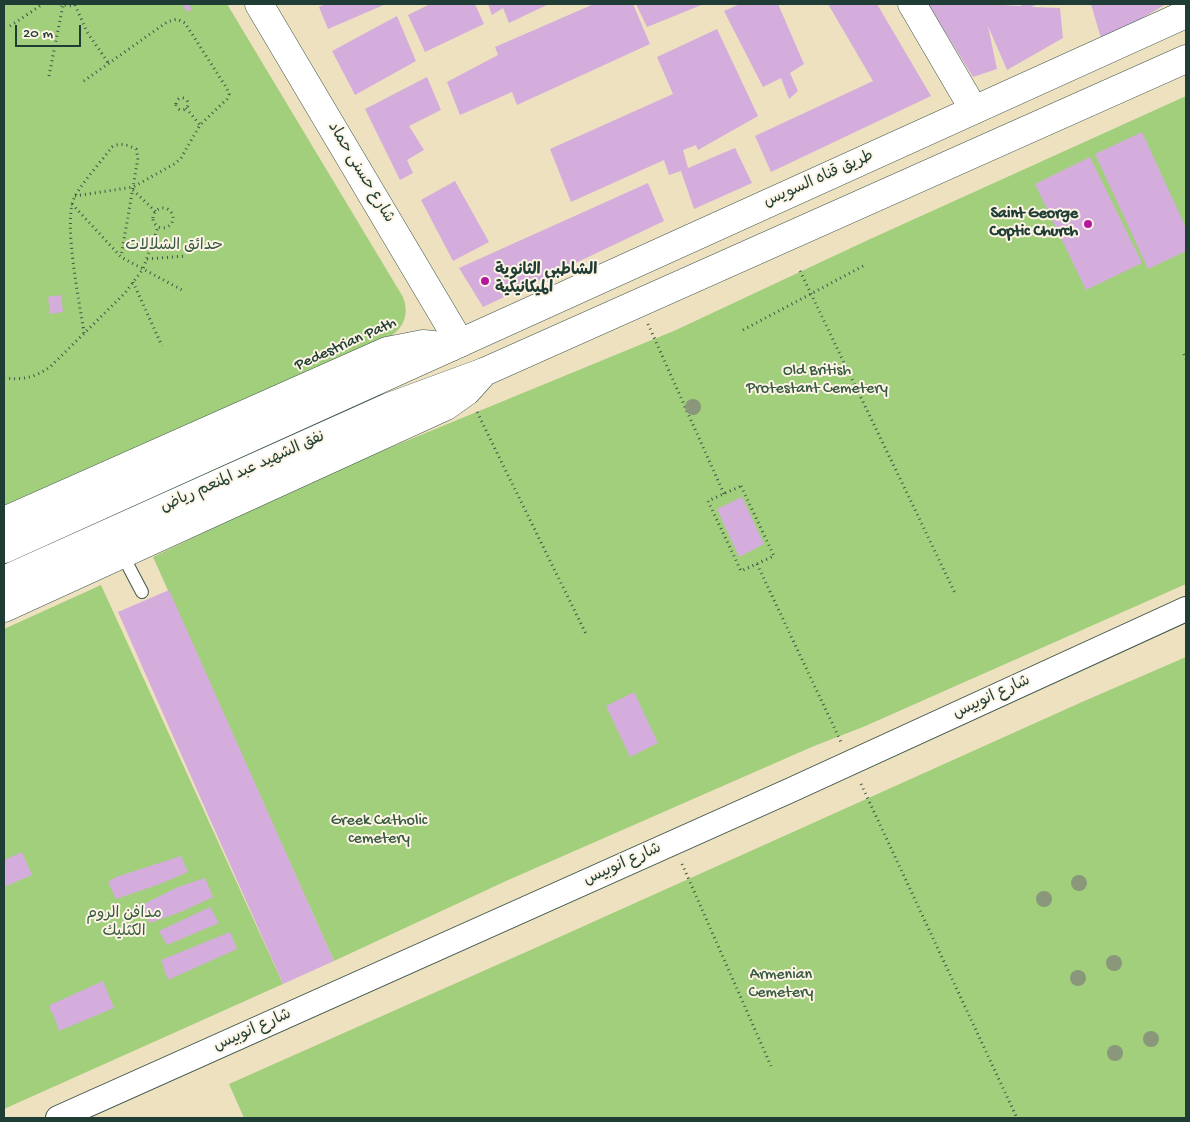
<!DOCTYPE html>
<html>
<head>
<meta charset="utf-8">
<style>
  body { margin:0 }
  #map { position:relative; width:1190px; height:1122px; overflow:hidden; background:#eee1c0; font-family:"Gochi Hand",sans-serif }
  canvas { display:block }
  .frame { position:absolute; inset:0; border:5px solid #1f3d34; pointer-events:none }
  .scale { position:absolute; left:15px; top:25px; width:66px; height:22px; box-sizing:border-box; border:2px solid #1f3d34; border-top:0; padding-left:6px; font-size:15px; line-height:18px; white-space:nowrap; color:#1f3d34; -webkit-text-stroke:4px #fcf5e5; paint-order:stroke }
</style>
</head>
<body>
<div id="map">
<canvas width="1190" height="1122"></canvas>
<div class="frame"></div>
<div class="scale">20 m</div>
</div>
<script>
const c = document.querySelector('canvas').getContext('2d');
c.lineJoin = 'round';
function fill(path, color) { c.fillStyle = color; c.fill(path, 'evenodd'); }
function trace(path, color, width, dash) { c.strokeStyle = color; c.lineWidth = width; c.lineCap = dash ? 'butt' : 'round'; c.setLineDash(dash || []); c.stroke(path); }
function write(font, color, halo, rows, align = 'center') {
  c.font = font + ' "Gochi Hand","Playpen Sans Arabic",sans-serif'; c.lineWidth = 4; c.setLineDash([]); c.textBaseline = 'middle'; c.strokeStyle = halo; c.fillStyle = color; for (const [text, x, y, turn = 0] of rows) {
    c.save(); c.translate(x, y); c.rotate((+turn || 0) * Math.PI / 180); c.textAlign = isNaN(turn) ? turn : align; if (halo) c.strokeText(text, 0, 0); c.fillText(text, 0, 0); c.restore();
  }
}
fill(new Path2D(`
  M4,4H227L403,297C409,313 405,326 391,336L4,510Z
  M1186,96V584L863,727L814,746L506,881L334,961L153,557L321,476L676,330L868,240Z
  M101,585L283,984L4,1109V629Z
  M1186,657V1118H244L229,1084L535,948L1082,702Z`), '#a2cf7c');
fill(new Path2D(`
  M182,4H189L192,9L187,12Z
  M325,4H386L328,29L319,7Z
  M430,4H475L484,24L425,52L408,15Z
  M488,4H549L509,23L503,8L492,15Z
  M594,4H633L650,44L517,105L512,92L460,115L447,82L498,55L495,47Z
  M636,4H704L647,27Z
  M740,4H778L804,64L790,73L798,91L789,99L781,78L763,87L724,11Z
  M828,4H877L931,96L771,172L755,136L873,81Z
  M928,4H983L1021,6V4H1039L1031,7L1060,8L1063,38L1007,70L988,26L997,69L973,77Z
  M1091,4H1166L1102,42Z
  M397,16L416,61L355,95L332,51Z
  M717,29L758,116L698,150L696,145L683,150L688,168L735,148L752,183L694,209L681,171L669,175L664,160L571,202L550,149L673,94L657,57Z
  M427,77L441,110L409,126L424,150L407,160L413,173L400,180L365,109Z
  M1142,132L1186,228V251L1148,269L1095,154Z
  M1090,157L1142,263L1086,290L1035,184Z
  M455,181L489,242L453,261L421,200Z
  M648,183L664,221L483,307L459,268Z
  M61,295L63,312L50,314L48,297Z
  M742,497L764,544L739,557L717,509Z
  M169,590L334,961L283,984L118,612Z
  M634,692L658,743L630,757L606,706Z
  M22,852L32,875L4,887V860Z
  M181,856L188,872L160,884L116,899L108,882L116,877Z
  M205,878L213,897L183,911L150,923L144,915L145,910L141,908L140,906L178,887Z
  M210,907L219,923L167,945L159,931Z
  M230,932L237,949L168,980L161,960Z
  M103,981L114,1008L59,1031L54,1016L50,1009V1005Z`), '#d4addc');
const service = new Path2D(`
  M122,554L142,592`);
const minor = new Path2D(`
  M58,1118L791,790L1186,609`);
const tertiary = new Path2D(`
  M912,4L974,110`);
const secondary = new Path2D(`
  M259,4L460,343`);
const trunk = new Path2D(`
  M4,521L387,351L423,344L451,347L1186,14
  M4,608L446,406L467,391L484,372L1186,59`);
const motorway = new Path2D(`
  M4,549L451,347
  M4,580L389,407L484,372`);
trace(service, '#3e5649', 14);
trace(minor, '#3e5649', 26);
trace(tertiary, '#3e5649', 29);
trace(secondary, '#3e5649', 29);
trace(trunk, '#3e5649', 29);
trace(motorway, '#3e5649', 29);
trace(new Path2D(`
  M60,4L69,6L76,4
  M75,5L87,32L109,64
  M10,26L43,4
  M49,76L63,5
  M176 104a6 6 0 1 1 12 0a6 6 0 1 1-12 0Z
  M186,108L200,125
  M133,190L156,212
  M75,196L133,187L176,163L181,158L200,125L227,99L229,94L226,87L185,23L177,19L167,22L81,83
  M72,204L121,257L184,291
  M153 218a10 10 0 1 1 20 0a10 10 0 1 1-20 0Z
  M147,259L185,256
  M800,271L956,595
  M133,282L162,346
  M648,324L724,494
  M743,330L865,265
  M84,333C80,304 62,219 75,196C85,179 100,163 112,147C120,142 128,145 136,149L138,158L121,257
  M1184,354L1186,359
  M4,378C22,380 34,378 50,367L125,293L143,269L158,227
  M477,412L587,636
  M741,486L774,556L741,571L708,501Z
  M757,564L841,742
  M861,784L1017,1118
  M682,864L771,1066`), '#3e5649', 3, [1, 4]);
trace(service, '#fff', 12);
trace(minor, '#fff', 24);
trace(tertiary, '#fff', 28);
trace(secondary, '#fff', 28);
trace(trunk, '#fff', 28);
trace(motorway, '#fff', 28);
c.fillStyle = '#8a977b';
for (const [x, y] of [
  [693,407],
  [1079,883],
  [1044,899],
  [1114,963],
  [1078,978],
  [1151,1039],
  [1115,1053]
]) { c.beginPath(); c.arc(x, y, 8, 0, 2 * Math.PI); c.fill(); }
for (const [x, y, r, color] of [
  [1088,224,5,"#b5179e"],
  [485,281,5,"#b5179e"]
]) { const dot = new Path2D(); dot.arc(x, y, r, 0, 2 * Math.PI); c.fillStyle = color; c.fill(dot); trace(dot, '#fcf5e5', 2); }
write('16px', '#1f3d34', '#fcf5e5', [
  ["شارع حسنى حماد",360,173,59],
  ["طريق قناه السويس",819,180,-24],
  ["Pedestrian Path",346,345,-24],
  ["نفق الشهيد عبد المنعم رياض",243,473,-24],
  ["شارع انوبيس",992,698,-25],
  ["شارع انوبيس",623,865,-24],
  ["شارع انوبيس",253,1031,-24]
]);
write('bold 16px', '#1f3d34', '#fcf5e5', [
  ["Saint George",1078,215],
  ["Coptic Church",1078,233],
  ["الشاطبي الثانوية",495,272,"left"],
  ["الميكانيكية",495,290,"left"]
], 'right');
write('16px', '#395a42', '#fcf5e5', [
  ["حدائق الشلالات",174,247],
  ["Old British",817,372],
  ["Protestant Cemetery",817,390],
  ["Greek Catholic",379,822],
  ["cemetery",379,840],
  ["مدافن الروم",124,915],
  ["الكثليك",124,933],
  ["Armenian",781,976],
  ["Cemetery",781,994]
]);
</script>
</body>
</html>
